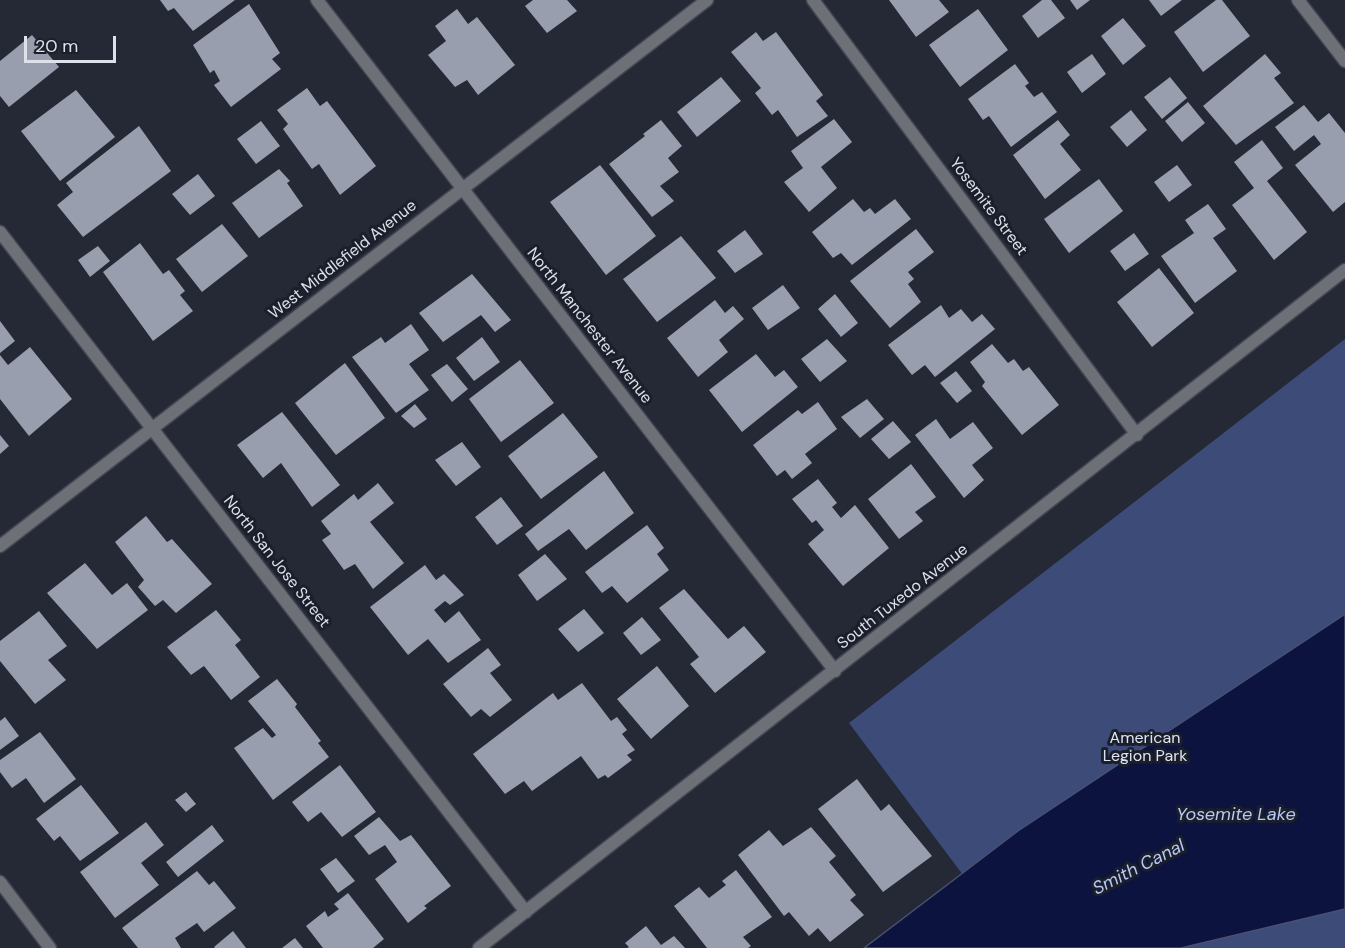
<!DOCTYPE html>
<html>
<head>
<meta charset="utf-8">
<style>
  body { margin:0 }
  #map { position:relative; width:1345px; height:948px; overflow:hidden; background:#252935; font-family:"DM Sans",sans-serif }
  canvas { display:block }
  .scale { position:absolute; left:24px; top:36px; width:92px; height:27px; box-sizing:border-box; border:3px solid #dee1e9; border-top:0; padding-left:8px; font-size:18px; line-height:21px; white-space:nowrap; color:#dee1e9; -webkit-text-stroke:4px #1b1f2b; paint-order:stroke }
</style>
</head>
<body>
<div id="map">
<canvas width="1345" height="948"></canvas>
<div class="scale">20 m</div>
</div>
<script>
const c = document.querySelector('canvas').getContext('2d');
c.lineJoin = 'round';
function fill(path, color) { c.fillStyle = color; c.fill(path, 'evenodd'); }
function trace(path, color, width, dash) { c.strokeStyle = color; c.lineWidth = width; c.lineCap = dash ? 'butt' : 'round'; c.setLineDash(dash || []); c.stroke(path); }
function write(font, color, halo, rows, align = 'center') {
  c.font = font + ' "DM Sans",sans-serif'; c.lineWidth = 6; c.setLineDash([]); c.textBaseline = 'middle'; c.strokeStyle = halo; c.fillStyle = color; for (const [text, x, y, turn = 0] of rows) {
    c.save(); c.translate(x, y); c.rotate((+turn || 0) * Math.PI / 180); c.textAlign = isNaN(turn) ? turn : align; if (halo) c.strokeText(text, 0, 0); c.fillText(text, 0, 0); c.restore();
  }
}
fill(new Path2D(`
  M1345,339V948H1045L981,899L849,723Z`), '#3d4b79');
const water = new Path2D(`
  M1345,614V909L1181,948H864L1018,831Z`);
fill(water, '#0b133e');
trace(water, '#4a5171', 1.5);
fill(new Path2D(`
  M160,0H235L193,31L174,8L168,11Z
  M533,0H567L577,11L547,33L525,6Z
  M889,0H939L949,12L916,37Z
  M1042,0H1051L1065,18L1038,38L1022,16Z
  M1070,0H1090L1077,10Z
  M1149,0H1182L1161,16Z
  M1216,0H1222L1250,36L1203,72L1174,32Z
  M249,4L280,53L272,59L281,69L231,107L214,85L220,81L214,70L210,73L193,45Z
  M457,9L468,24L477,17L515,65L478,95L467,80L455,87L428,55L446,41L435,26Z
  M978,9L1008,50L960,87L929,45Z
  M1123,18L1146,46L1123,65L1101,36Z
  M756,32L763,41L776,32L823,95L816,101L828,116L797,137L778,110L772,115L755,93L761,88L731,52Z
  M32,35L59,67L9,107L0,96V61Z
  M1092,54L1106,74L1082,93L1067,72Z
  M1265,54L1281,73L1274,78L1294,103L1236,145L1203,106Z
  M1015,64L1029,83L1025,86L1034,97L1042,92L1057,112L1011,147L989,116L983,120L968,99Z
  M721,77L741,101L697,137L677,112Z
  M1170,77L1187,98L1162,119L1144,97Z
  M307,88L320,106L327,101L376,166L340,195L319,164L312,169L283,129L288,124L277,110Z
  M76,90L115,137L60,181L21,131Z
  M1188,102L1205,123L1182,142L1165,121Z
  M1304,105L1318,122L1329,113L1345,133V202L1333,212L1295,165L1321,144L1314,135L1294,151L1275,127Z
  M1131,110L1147,130L1127,147L1110,127Z
  M834,119L852,142L821,167L837,188L809,212L784,182L803,168L791,151Z
  M661,120L682,146L668,158L679,172L660,186L674,201L652,217L609,164L645,136L643,134Z
  M1058,120L1070,135L1060,144L1081,170L1045,199L1013,155Z
  M261,121L280,146L256,164L237,139Z
  M139,126L171,171L83,237L57,205L73,192L66,183Z
  M1262,140L1283,168L1267,181L1307,232L1274,260L1232,205L1254,188L1234,162Z
  M600,165L656,236L606,275L550,202Z
  M1177,165L1192,185L1169,202L1154,182Z
  M279,169L290,181L287,183L303,206L259,238L232,203Z
  M198,174L215,196L190,215L172,194Z
  M1099,179L1123,211L1069,253L1044,219Z
  M853,199L864,212L870,208L875,214L895,199L911,219L852,265L841,253L833,258L812,232Z
  M1208,204L1226,229L1213,238L1237,271L1195,303L1161,256L1194,233L1185,220Z
  M222,224L248,256L202,292L176,259Z
  M916,229L934,252L908,272L914,279L908,284L921,302L890,328L850,281Z
  M745,230L763,254L735,273L717,251Z
  M1134,233L1149,254L1125,271L1110,251Z
  M681,236L716,278L657,322L623,279Z
  M140,243L163,274L169,270L185,291L180,295L193,311L153,341L103,272Z
  M98,246L110,261L90,277L78,260Z
  M1159,268L1194,313L1152,347L1117,302Z
  M472,274L511,320L495,332L481,315L443,342L419,313Z
  M783,285L800,308L768,330L752,308Z
  M835,294L858,323L841,337L818,309Z
  M715,300L725,313L733,306L744,319L719,340L728,352L698,377L667,338Z
  M941,305L949,318L961,309L972,322L982,314L995,329L935,377L925,365L912,375L888,345Z
  M0,321L15,341L0,353Z
  M411,324L429,350L409,364L429,390L396,413L352,357L381,337L385,343Z
  M482,337L500,362L474,381L456,358Z
  M827,339L847,361L820,382L801,359Z
  M992,344L1008,363L1014,359L1023,371L1029,367L1059,405L1022,435L982,386L985,382L970,362Z
  M30,347L72,399L29,436L0,399V355L8,365Z
  M756,354L775,377L784,370L798,387L742,432L709,390Z
  M520,360L554,403L501,442L469,399Z
  M345,363L385,418L336,455L295,403Z
  M447,364L468,389L452,402L431,375Z
  M956,371L972,391L957,403L940,383Z
  M867,399L884,419L860,438L841,417Z
  M818,402L837,429L805,454L812,463L792,479L785,470L777,476L753,445L798,410L802,414Z
  M415,404L427,419L414,428L401,416Z
  M282,412L340,485L312,507L281,463L263,478L237,445Z
  M563,413L598,457L541,499L508,456Z
  M936,419L950,439L973,422L993,448L972,465L984,480L964,498L915,435Z
  M893,421L911,442L889,459L871,439Z
  M0,435L9,446L0,454Z
  M462,442L481,467L456,486L435,460Z
  M911,464L936,497L915,512L923,521L899,539L868,499Z
  M604,471L634,513L586,550L569,529L538,551L525,534Z
  M818,479L837,503L832,507L841,518L855,505L889,548L843,586L808,544L824,530L816,520L812,523L792,499Z
  M378,483L394,503L370,522L404,563L373,589L355,564L344,570L322,540L331,534L321,521L354,494L358,500Z
  M501,497L523,526L497,545L475,517Z
  M146,516L167,542L172,539L212,584L176,613L163,600L155,606L138,587L144,580L115,542Z
  M647,525L664,548L657,554L669,570L627,603L612,586L602,593L585,572Z
  M545,554L567,579L537,601L518,575Z
  M85,563L112,595L127,583L148,610L97,649L47,593Z
  M425,565L436,580L444,574L464,595L450,605L445,601L434,610L445,623L459,611L481,640L448,663L428,639L408,655L370,607Z
  M684,589L728,639L744,626L766,652L715,693L690,664L699,657L659,608Z
  M584,609L604,633L578,652L558,629Z
  M216,610L241,640L235,645L260,677L231,700L204,666L191,675L167,647Z
  M39,611L67,646L48,660L66,680L35,704L0,661V641Z
  M642,617L661,640L641,655L623,633Z
  M488,648L501,665L490,673L512,700L490,717L481,709L471,717L443,684Z
  M657,666L689,706L651,739L617,699Z
  M277,679L297,704L295,707L321,741L318,743L329,757L273,800L234,748L263,728L272,738L276,735L248,701Z
  M582,683L611,721L617,717L627,730L622,734L635,750L627,755L632,760L608,778L605,775L598,779L581,756L532,791L524,781L505,794L473,754L553,693L558,700Z
  M5,717L19,736L0,750V721Z
  M40,732L76,779L44,803L26,778L12,788L0,772V760Z
  M340,765L376,812L342,837L321,812L308,822L292,802Z
  M857,779L881,811L889,804L932,856L883,892L818,809Z
  M81,785L119,833L80,861L60,836L54,841L36,819Z
  M186,792L196,804L186,812L175,800Z
  M379,817L400,841L411,835L451,886L424,906L427,908L408,923L375,879L397,862L385,845L369,855L354,836Z
  M146,822L164,845L141,863L159,885L115,918L80,872Z
  M212,825L224,841L178,877L166,862Z
  M811,827L836,856L829,862L856,895L850,900L864,915L830,942L818,928L809,936L789,912L784,916L738,855L769,830L783,846Z
  M336,858L355,881L338,893L320,869Z
  M736,870L772,917L743,937L751,946L748,948H707L674,906L699,887L709,898L726,885L722,881Z
  M197,871L209,885L214,881L236,908L204,932L197,923L175,938L181,948H138L122,928Z
  M348,893L384,939L373,948H323L306,926L325,911L328,917L339,909L334,904Z
  M646,926L661,945L674,936L685,948H627L629,947L625,943Z
  M233,931L246,948H215L214,947Z
  M295,938L303,948H282Z`), '#989ead');
const minor = new Path2D(`
  M317,0L835,671
  M813,0L1137,435
  M1298,0L1345,61
  M0,232L526,912
  M0,546L707,0
  M0,882L50,948
  M479,948L1345,270`);
trace(minor, '#434652', 15);
trace(minor, '#6e7077', 12);
write('16px', '#dee1e9', '#1b1f2b', [
  ["Yosemite Street",988,207,53],
  ["West Middlefield Avenue",343,260,-38],
  ["North Manchester Avenue",589,326,52],
  ["North San Jose Street",276,562,52],
  ["South Tuxedo Avenue",903,597,-38]
]);
write('16px', '#dee4f4', '#1b1f2b', [
  ["American",1145,739],
  ["Legion Park",1145,757]
]);
write('italic 18px', '#b8c9f7', '#1b1f2b', [
  ["Yosemite Lake",1236,815],
  ["Smith Canal",1139,868,-27]
]);
</script>
</body>
</html>
